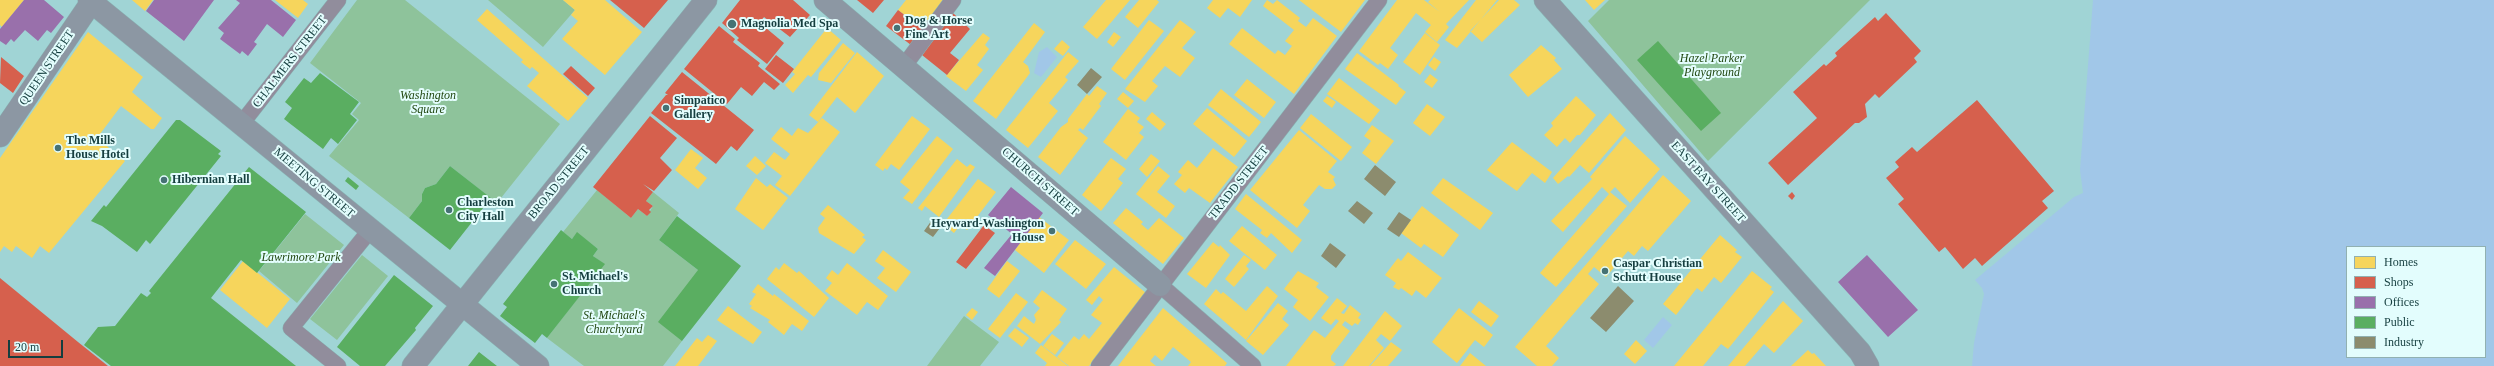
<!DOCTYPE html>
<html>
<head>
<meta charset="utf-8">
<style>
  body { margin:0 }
  #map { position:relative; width:2494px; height:366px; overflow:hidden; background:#a0d4d5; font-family:"Times New Roman",serif }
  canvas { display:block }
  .legend { position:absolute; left:2346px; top:246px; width:140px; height:112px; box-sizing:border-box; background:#e3fdfd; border:1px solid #91b1b1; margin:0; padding:5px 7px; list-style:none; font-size:12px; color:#153e3f }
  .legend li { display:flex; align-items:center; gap:8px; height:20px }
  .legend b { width:20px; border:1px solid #91b1b1 }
  .scale { position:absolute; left:8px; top:340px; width:55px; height:18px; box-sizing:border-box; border:2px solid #153e3f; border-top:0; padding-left:5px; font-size:12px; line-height:14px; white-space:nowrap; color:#153e3f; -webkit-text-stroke:3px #e3fdfd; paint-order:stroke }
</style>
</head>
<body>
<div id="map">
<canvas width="2494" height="366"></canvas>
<ul class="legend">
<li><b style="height:11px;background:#f6d55c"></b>Homes</li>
<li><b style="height:11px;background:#d6604d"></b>Shops</li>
<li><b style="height:11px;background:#9970ab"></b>Offices</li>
<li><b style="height:11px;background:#5aae61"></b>Public</li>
<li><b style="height:11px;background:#8c8c6e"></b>Industry</li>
</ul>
<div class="scale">20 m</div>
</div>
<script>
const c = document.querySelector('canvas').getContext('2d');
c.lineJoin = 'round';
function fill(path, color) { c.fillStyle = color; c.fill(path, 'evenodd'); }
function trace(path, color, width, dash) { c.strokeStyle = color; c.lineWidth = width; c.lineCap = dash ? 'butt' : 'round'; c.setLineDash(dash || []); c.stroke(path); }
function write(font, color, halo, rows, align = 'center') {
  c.font = font + ' "Times New Roman",serif'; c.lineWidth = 4; c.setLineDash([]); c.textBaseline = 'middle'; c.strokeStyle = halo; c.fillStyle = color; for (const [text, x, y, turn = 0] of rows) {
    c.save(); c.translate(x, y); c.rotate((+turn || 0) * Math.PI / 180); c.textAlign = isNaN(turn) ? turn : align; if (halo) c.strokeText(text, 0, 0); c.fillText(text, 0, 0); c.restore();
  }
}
fill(new Path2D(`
  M357,0H405L560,124L497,203L450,166L436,184L425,188L422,194V201L409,218L329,156L359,120L352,114L361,103L310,63Z
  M488,0H563L575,10L543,47Z
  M1609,0H1870L1708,161L1588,21Z
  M597,190L631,218L638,209L647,216L653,206L646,201L653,192L679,213L659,240L698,270L682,341L663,366H584L547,338L604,264L593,256L598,249L577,233L572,239L563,232Z
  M305,214L344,245L297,303L259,271Z
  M362,255L388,276L337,340L310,319Z
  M964,316L999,342L980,366H927Z`), '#8ec39b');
fill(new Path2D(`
  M2093,0H2494V366H1972L1974,343L1984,294L1982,288L1975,280L2074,197L2083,193L2080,170ZM2347,247H2485V357H2347Z
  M1047,47L1057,57L1041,77L1034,73L1039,52Z
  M1663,317L1672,325L1653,348L1644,340Z`), '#a1c7e8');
fill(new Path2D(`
  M0,0H24L2,27L0,25Z
  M132,0H153L145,11Z
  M275,0H303L308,4L298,18Z
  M563,0H605L642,32L605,75L562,39L578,21L571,15L575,10Z
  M906,0H943L923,29L898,10Z
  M1106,0H1130L1097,39L1083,27Z
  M1139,0H1157L1159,2L1138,28L1125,17Z
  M1213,0H1252L1240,17L1228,8L1220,18L1207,8Z
  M1267,0L1273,4L1277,0L1300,18L1298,21L1306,27L1313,18L1337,36L1294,94L1229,44L1242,28L1275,54L1278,50L1285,55L1292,46L1285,41L1294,30L1263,6Z
  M1299,0H1365L1341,32Z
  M1397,0H1424L1440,12L1428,2L1430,0H1469L1446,24L1449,27L1437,42L1425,32L1431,25L1416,13L1390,48L1398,55L1388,69L1380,63L1378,65L1359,51Z
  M1476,0H1497L1457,48L1445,40Z
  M1499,0H1514L1520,5L1482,42L1470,31Z
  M1585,0H1605L1594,10Z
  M487,9L588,98L568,121L527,86L539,73L532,67L530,69L521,62L523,60L477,20Z
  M1149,20L1164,31L1125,80L1111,69Z
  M1180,20L1196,32L1182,48L1195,58L1180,77L1165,66L1152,81L1158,86L1145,102L1125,89Z
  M1034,23L1045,32L1023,62L1028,66L1030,73L996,119L973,101Z
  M827,28L841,40L811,77L808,75L793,93L785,85L795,74L792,72Z
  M88,32L143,77L132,92L162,118L154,129H151L121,106L97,138L125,161L49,253L40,246L32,258L16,246L12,252L4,246L0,252V158Z
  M1114,32L1121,37L1113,47L1107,42Z
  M983,33L990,38L985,45L989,49L977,65L983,70L966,91L946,76Z
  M1425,33L1440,45L1420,75L1403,62Z
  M1062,40L1070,47L1063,56L1054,49Z
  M843,43L855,53L831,83L818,80L819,73Z
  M1541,45L1556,58L1554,60L1562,69L1528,97L1509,75Z
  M857,52L884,76L855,113L837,97L818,122L809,115Z
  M1068,52L1079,61L1065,77L1068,80L1049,103L1058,111L1028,148L1006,130Z
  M1357,53L1399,85L1398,86L1406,92L1396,105L1345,69Z
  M1434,57L1441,62L1435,71L1428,65Z
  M1430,74L1438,80L1432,88L1424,82Z
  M1339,78L1380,110L1369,124L1327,94Z
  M1247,79L1276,102L1264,118L1234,95Z
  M1097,86L1107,93L1099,104L1101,106L1083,130L1080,128L1078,130L1088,138L1060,175L1038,157L1061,127L1068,122V119L1087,94L1089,96Z
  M1221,89L1261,122L1249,137L1208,105Z
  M1123,92L1134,101L1128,108L1117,99Z
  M1327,96L1336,102L1332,108L1323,101Z
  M1576,96L1596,115L1580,135H1577L1570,143L1565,138L1557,147L1544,135L1553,126L1551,123Z
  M1427,104L1445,117L1430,136L1413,123Z
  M1207,108L1247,141L1234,157L1193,124Z
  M1128,109L1140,118L1137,122L1144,127L1139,133L1144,137L1126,160L1103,142Z
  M1152,112L1166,124L1160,131L1146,119Z
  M1610,113L1626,130L1589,173L1580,165L1569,177L1568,176L1558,184L1553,178Z
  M1311,114L1352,147L1341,161L1300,128Z
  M912,116L930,129L899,170L891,164L887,170L885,168L883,171L875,165Z
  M822,118L840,132L790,196L775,185L782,176L765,163L774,152L785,160L790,154L771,139L781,127L792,136L798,128L808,133Z
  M1372,125L1394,141L1376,164L1362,153L1371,141L1364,136Z
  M1299,130L1337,161L1328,172L1335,177L1333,179L1336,185L1332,189H1325L1319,185L1303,205L1310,211L1297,228L1250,190Z
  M937,136L953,149L912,204L903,198L910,190L900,182Z
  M1625,136L1660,169L1630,203L1615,187L1610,192L1627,206L1556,287L1540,273L1609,194L1602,187L1563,232L1551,221L1592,179L1590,177Z
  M1512,142L1552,172L1545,183L1532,173L1517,191L1487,170Z
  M1213,148L1238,167L1210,203L1189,188L1185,193L1174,184L1182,175L1178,172L1188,160L1197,168Z
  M691,149L703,158L695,168L707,178L698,189L675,170Z
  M1151,154L1160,161L1147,177L1139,169Z
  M755,156L766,166L757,175L746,166Z
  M1111,158L1126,169L1118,179L1123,183L1101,211L1082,195Z
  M957,159L967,167L970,164L975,167L939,217L925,206L922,211L918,208Z
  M1158,166L1170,176L1157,192L1175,206L1166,218L1136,194Z
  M1663,175L1691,201L1648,251L1642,246L1634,256L1628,251L1606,277L1594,267L1588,274L1599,284L1546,346L1559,358L1552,366H1537L1515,347Z
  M756,178L767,187L770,184L788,198L763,230L735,209Z
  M1443,178L1493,213L1480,230L1431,193Z
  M978,179L996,192L967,230L960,225L954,233L943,224Z
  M1246,194L1302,240L1292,253L1271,233L1267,238L1260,233L1262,230L1235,209Z
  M828,205L865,235L862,237L866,240L854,254L819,233L818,228L825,218L820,214Z
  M1422,206L1459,235L1443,257L1424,244L1421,248L1401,233Z
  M1126,208L1143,222L1141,224L1148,230L1159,218L1184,238L1163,264L1113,223Z
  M1039,217L1069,240L1044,273L1015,250Z
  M1242,226L1277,255L1265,270L1229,241Z
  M1720,235L1737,250L1735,252L1742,257L1721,283L1714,277L1702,292L1697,288L1676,315L1663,304Z
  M1075,240L1106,264L1086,289L1055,264Z
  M1213,242L1219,247L1220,245L1230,255L1206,288L1187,274Z
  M883,250L911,272L896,292L877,278L885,268L875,261Z
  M1408,252L1442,278L1426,298L1416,290L1412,296L1401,288L1399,290L1393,287L1396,283L1385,275L1398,258L1401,261Z
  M1244,255L1251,260L1246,266L1249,269L1234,287L1225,279Z
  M243,261L290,299L267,328L220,290Z
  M1007,261L1020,271L999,298L987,289Z
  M784,263L797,273L799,271L829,298L814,317L767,279L776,267L779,270Z
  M847,263L888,296L878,310L867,302L857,315L825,291L832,283L826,278L832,270L838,275Z
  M1114,267L1146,293L1089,366H1069L1057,357L1074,336L1079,340L1084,334L1089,339L1102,323L1091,315L1103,300L1099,296L1092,305L1086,300Z
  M1298,271L1319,283L1316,287L1329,297L1310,321L1293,307L1298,300L1284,289Z
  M1752,271L1772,287L1770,289L1774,292L1728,349L1721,344L1703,366H1674Z
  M758,284L773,296L774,294L809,321L802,331L792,324L784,335L768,322L770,320L750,308L752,306L749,304L756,294L752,292Z
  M1267,286L1278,296L1246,340L1204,304L1216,289L1221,294L1223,292L1246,311Z
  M1042,290L1067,309L1059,320L1061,322L1040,344L1017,326L1024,316L1034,324L1036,320L1034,315L1040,308L1033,302Z
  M1016,293L1028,302L1000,338L988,329Z
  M1337,298L1347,306L1341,313L1344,314L1350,305L1361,314L1358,318L1361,320L1358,325L1355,323L1352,326L1345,321L1342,325L1350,331L1331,356V360L1336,364L1334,366H1286L1314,330L1325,338L1339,321L1336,319L1331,325L1321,318Z
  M1479,301L1499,316L1491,327L1471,312Z
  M1783,301L1803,321L1774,353L1764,344L1745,366H1728Z
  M1278,303L1288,311L1282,319L1289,325L1263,355L1246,341Z
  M728,306L762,332L753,344L717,320Z
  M972,308L978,312L972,320L966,315Z
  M1163,308L1227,363L1225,366H1188L1191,362L1173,347L1162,361L1155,355L1150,361L1156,366H1118Z
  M1459,308L1493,335L1484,347L1475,340L1457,363L1432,342Z
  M1385,311L1402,326L1390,341L1381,334L1376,340L1384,348L1369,366H1343Z
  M1015,328L1029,338L1022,347L1008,336Z
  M1052,334L1064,343L1055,355L1043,346Z
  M708,335L717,341L698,366H675L697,338L702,342Z
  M1636,340L1647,351L1635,364L1624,354Z
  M1391,342L1402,350L1388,366H1370Z
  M1041,345L1068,366H1045L1047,363L1035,353Z
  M1808,350L1812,354L1814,353L1826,366H1791Z
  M1470,353L1486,366H1460Z`), '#f6d55c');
fill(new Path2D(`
  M610,0H668L644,28Z
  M740,0H793L810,15L790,37L764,17L760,23L784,43L767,64L737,40L739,38L722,23Z
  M857,0H884L873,13Z
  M898,10L923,29L911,45L886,26Z
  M953,13L970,29L950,53L959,60L947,75L922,55Z
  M1886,13L1921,51L1914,58L1917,62L1879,98L1875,94L1865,104L1867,117L1859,123H1855L1788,185L1768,163L1817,118L1793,92L1824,64L1826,66L1837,56L1835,53L1875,17L1878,21Z
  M719,26L735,39L733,42L760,63L758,66L780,84L774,90L764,82L752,96L741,87L727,104L684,69Z
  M776,55L794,69L783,83L765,69Z
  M1,57L24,76L13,93L0,83Z
  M571,66L595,88L588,96L563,74Z
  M682,72L754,130L737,151L731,146L716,164L651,113L666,95H668L665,93Z
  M1977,100L2054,191L2042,201L2048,208L1982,266L1975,258L1963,269L1945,247L1939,252L1898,204L1904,199L1886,178L1899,167L1895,162L1912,147L1917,152Z
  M650,116L677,138L660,158L672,170L654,191L643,184L653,192L646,201L653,206L649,210L651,212L647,216L638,209L631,218L593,187Z
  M1792,192L1795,196L1792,200L1788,196Z
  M984,225L995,233L966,269L956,262Z
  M0,278L78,342L108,366H0Z`), '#d6604d');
fill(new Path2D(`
  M24,0H44L64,17L51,33L47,30L38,41L25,30L14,42L11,39L6,45L0,41V29Z
  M154,0H214L184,41L146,11Z
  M236,0H271L296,20L283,37L267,24L254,42L257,44L248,56L242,51L240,54L220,39L224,33L218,28L240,3Z
  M1011,187L1043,213L995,276L984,268L1012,234L988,215Z
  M1867,255L1918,310L1888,337L1838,282Z`), '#9970ab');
fill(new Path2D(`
  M1658,41L1721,113L1701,131L1637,60Z
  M320,73L359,102L350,114L357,120L338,144L331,138L323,149L284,119L292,108L285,102L304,78L311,83Z
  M176,120H180L221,151L218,154L221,156L150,244L146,240L137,252L102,226L91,221L104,205L106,207Z
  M450,166L491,198L450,250L409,218L422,201V194L425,188L436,184Z
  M249,167L306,212L257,273L241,260L211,298L296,366H111L84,345L98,327L115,326L141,293L147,297L151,293L149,291Z
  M348,177L359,186L356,190L345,181Z
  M677,216L741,266L682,341L658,322L698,270L659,240Z
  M561,230L572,239L577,232L598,249L593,256L605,264L547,338L542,334L535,343L500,316L507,307L503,304Z
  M394,275L433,306L415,328L416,330L385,366H360L337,347Z
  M479,352L497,366H468Z`), '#5aae61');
fill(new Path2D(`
  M1091,68L1102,77L1087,94L1077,85Z
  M1375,165L1396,182L1385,196L1364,179Z
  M1357,201L1373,213L1364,224L1348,211Z
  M1399,212L1411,220L1399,237L1387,229Z
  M934,217L943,224L933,237L924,231Z
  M1330,243L1346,255L1336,268L1321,256Z
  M1618,286L1634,301L1606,332L1590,318Z`), '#8c8c6e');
const street = new Path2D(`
  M904,66L953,0
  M242,123L338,0
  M1160,285L1253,366
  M338,366L291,328L371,229
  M1099,366L1379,0`);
const secondary = new Path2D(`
  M89,0L538,366
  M825,0L1160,285
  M1545,0L1860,352L1868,366
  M0,136L93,0
  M413,366L706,0`);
trace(street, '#89b2b3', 17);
trace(secondary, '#89b2b3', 23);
trace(street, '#918d9c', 16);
trace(secondary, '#8c97a3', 22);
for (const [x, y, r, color] of [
  [732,24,5,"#467274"],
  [897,28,4,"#467274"],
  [666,108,4,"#467274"],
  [58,148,4,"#467274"],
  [164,180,4,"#467274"],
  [449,210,4,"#467274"],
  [1052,231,4,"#467274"],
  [1605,271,4,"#467274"],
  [554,284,4,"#467274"]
]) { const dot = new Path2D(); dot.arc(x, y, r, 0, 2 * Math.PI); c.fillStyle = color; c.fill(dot); trace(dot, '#e3fdfd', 1.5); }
write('bold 12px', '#153e3f', '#e3fdfd', [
  ["Dog & Horse",905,21],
  ["Fine Art",905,35],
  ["Magnolia Med Spa",741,24],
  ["Simpatico",674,101],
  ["Gallery",674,115],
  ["The Mills",66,141],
  ["House Hotel",66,155],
  ["Hibernian Hall",172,180],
  ["Charleston",457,203],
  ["City Hall",457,217],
  ["Heyward-Washington",1044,224,"right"],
  ["House",1044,238,"right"],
  ["Caspar Christian",1613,264],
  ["Schutt House",1613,278],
  ["St. Michael's",562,277],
  ["Church",562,291]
], 'left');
write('italic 12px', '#214710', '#e3fdfd', [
  ["Hazel Parker",1712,59],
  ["Playground",1712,73],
  ["Washington",428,96],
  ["Square",428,110],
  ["Lawrimore Park",301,258],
  ["St. Michael's",614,316],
  ["Churchyard",614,330]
]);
write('12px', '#153e3f', '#e3fdfd', [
  ["CHALMERS STREET",290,62,-52],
  ["QUEEN STREET",47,68,-56],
  ["CHURCH STREET",1040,182,41],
  ["EAST BAY STREET",1708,182,48],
  ["MEETING STREET",314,183,40],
  ["BROAD STREET",559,183,-51],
  ["TRADD STREET",1239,183,-52]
]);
</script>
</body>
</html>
